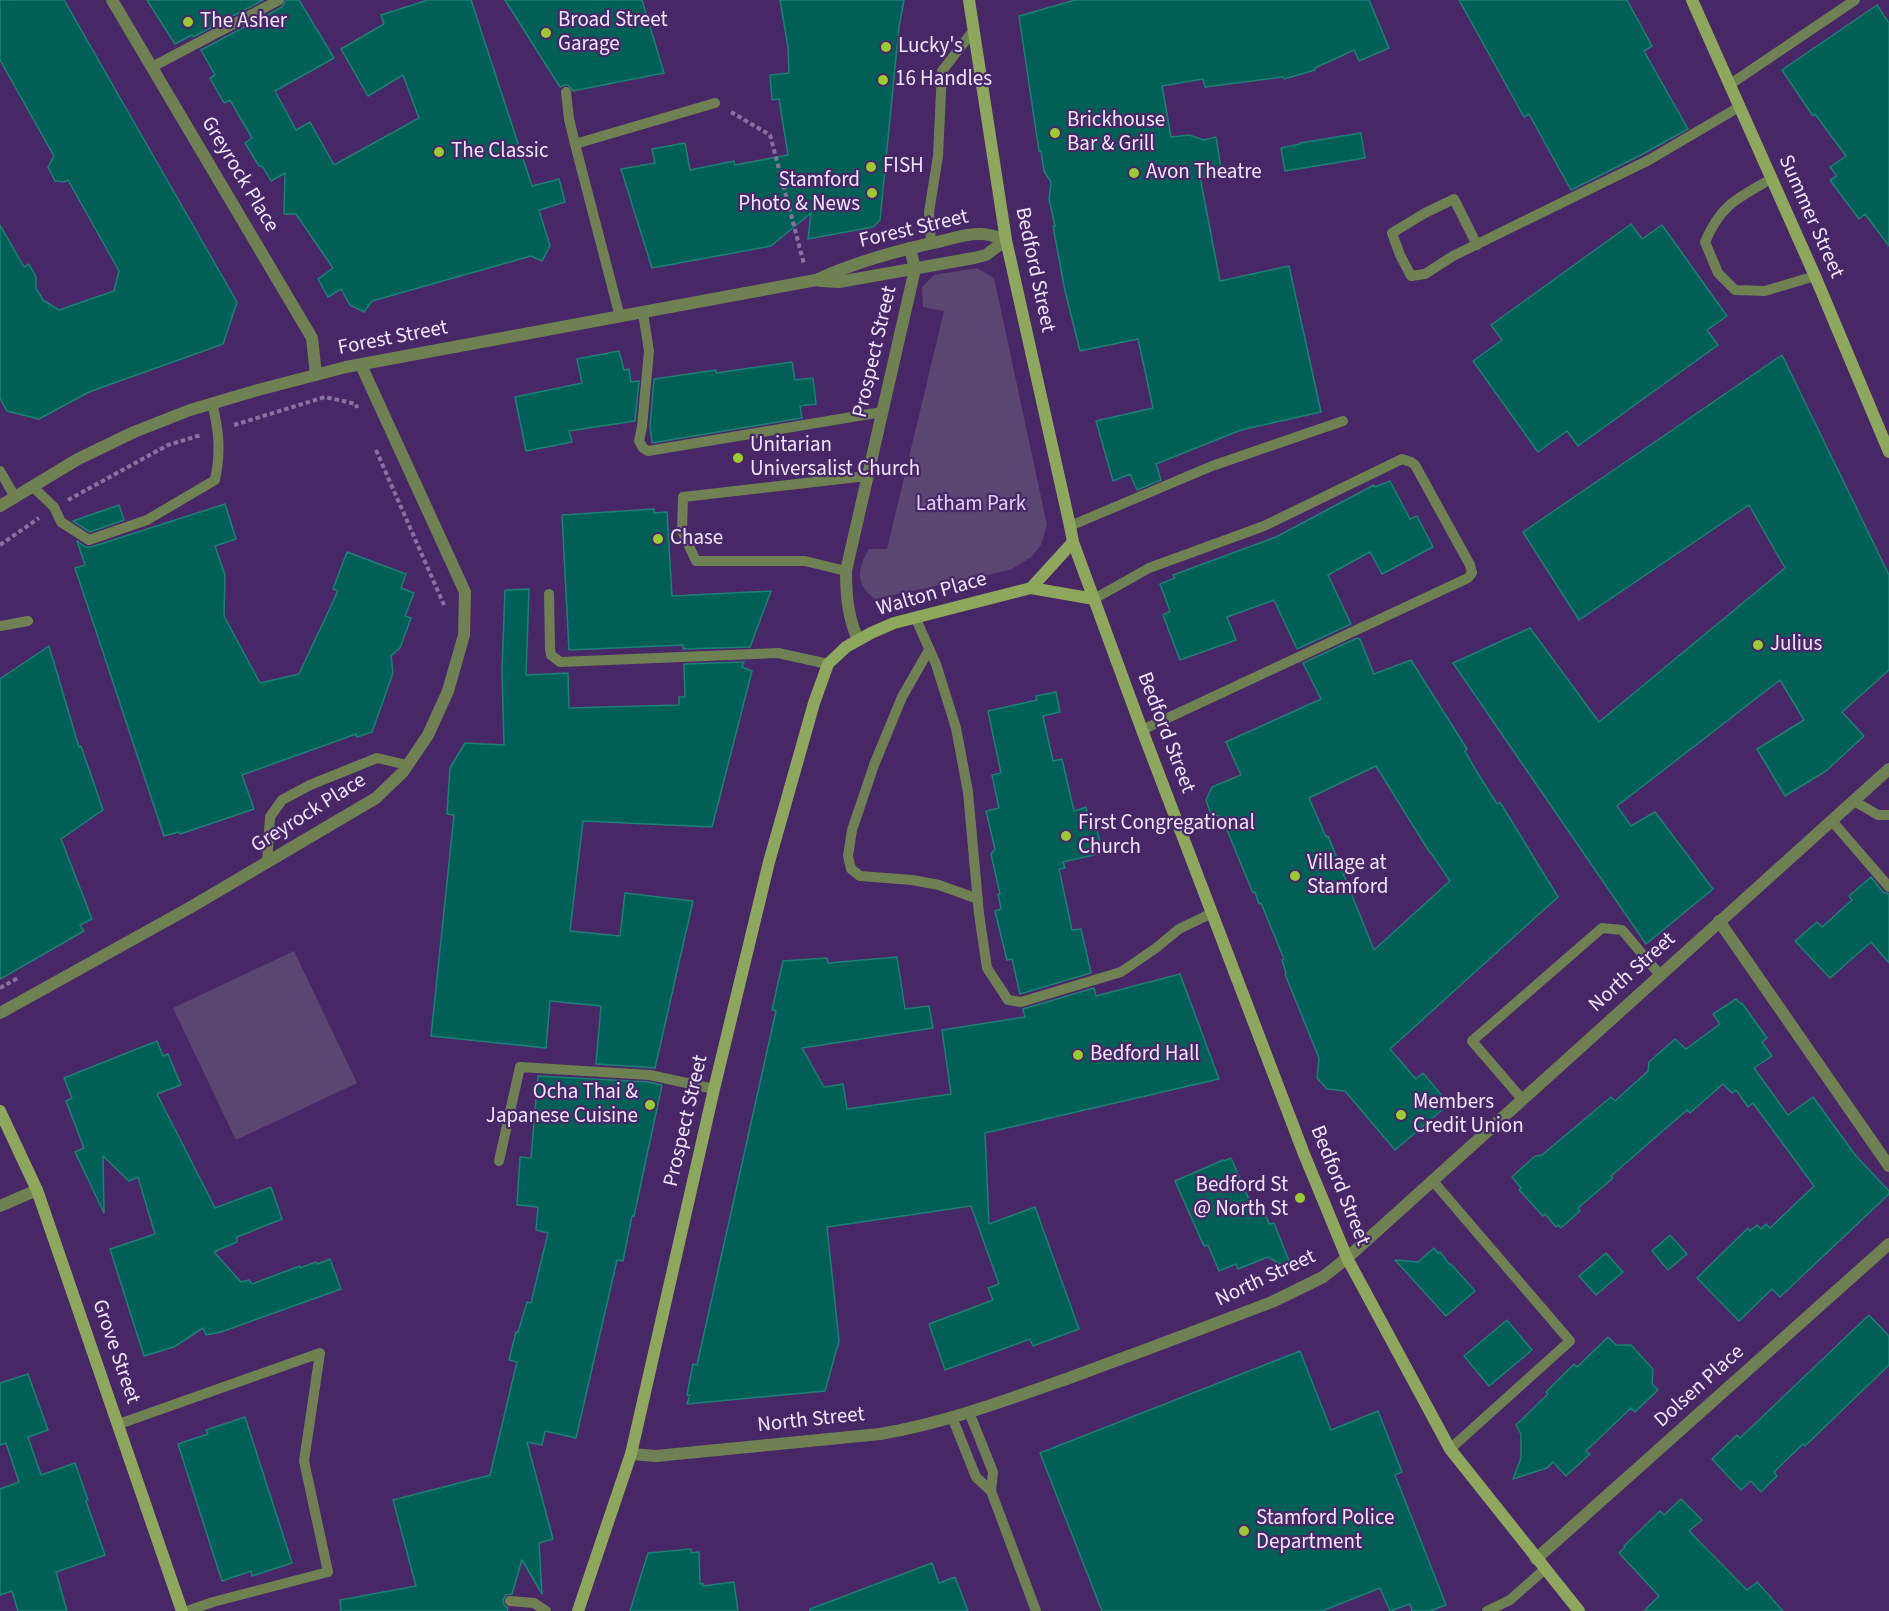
<!DOCTYPE html>
<html>
<head>
<meta charset="utf-8">
<style>
  body { margin:0 }
  canvas { display:block; background:#472766 }
</style>
</head>
<body>
<canvas width="1889" height="1611"></canvas>
<script>
const c = document.querySelector('canvas').getContext('2d');
c.lineJoin = 'round';
function fill(path, color) { c.fillStyle = color; c.fill(path, 'evenodd'); }
function trace(path, color, width, dash) { c.strokeStyle = color; c.lineWidth = width; c.lineCap = dash ? 'butt' : 'round'; c.setLineDash(dash || []); c.stroke(path); }
function write(font, color, halo, rows, align = 'center') {
  c.font = font + ' "Source Sans 3",sans-serif'; c.lineWidth = 4.5; c.setLineDash([]); c.textBaseline = 'middle'; c.strokeStyle = halo; c.fillStyle = color; for (const [text, x, y, turn = 0] of rows) {
    c.save(); c.translate(x, y); c.rotate((+turn || 0) * Math.PI / 180); c.textAlign = isNaN(turn) ? turn : align; if (halo) c.strokeText(text, 0, 0); c.fillText(text, 0, 0); c.restore();
  }
}
fill(new Path2D(`
  M977,268L994,278L1047,525L1041,545L1031,557L1010,570L875,599C855,584 857,569 869,549H887L944,311L923,307L922,287L934,275Z
  M294,951L357,1083L236,1140L173,1008Z`), '#5b4573');
const building = new Path2D(`
  M0,0H64L237,302L223,344L89,392L39,419L7,411L0,398V225L24,267L29,264L36,277V288L43,300L59,310L114,291L119,271L68,180L64,182L55,181L48,167L54,156L0,60Z
  M147,0H263L193,37L192,35L175,44Z
  M286,0H299L334,58L275,91L296,130L310,122L334,165L419,118L403,75L368,96L341,49L384,24L381,15L428,0H471L532,186L559,179L565,202L539,210L550,246L542,261L531,256L372,301L364,312L350,305L341,289L328,297L318,279L333,268L296,214H284L285,173L271,181L263,167L259,166L245,143L252,138L230,100L224,103L210,78L215,75L201,50L282,7Z
  M505,0H642L664,73L573,91L568,85H565L560,87Z
  M780,0H904L899,27L880,220L873,227L808,239L811,213L771,246L652,268L621,169L655,163L652,149L685,143L690,170L734,161L735,165L788,155L779,99L772,100L770,75L789,73L788,47Z
  M1075,0H1369L1389,48L1359,61L1354,50L1315,68V70L1284,79L1283,77L1205,87L1203,79L1162,86L1171,137L1189,135L1204,140L1216,137L1222,175L1200,177L1220,281L1289,266L1321,412L1241,430L1156,464L1161,480L1137,490L1130,474L1113,481L1096,421L1153,408L1138,339L1080,351L1065,291L1053,226H1055L1049,199L1051,182L1044,171L1041,151H1039L1019,16Z
  M1459,0H1627L1652,46L1644,51L1688,129L1641,155L1571,190L1529,114L1524,117Z
  M1877,5L1889,23V246L1865,214L1859,219L1830,180L1837,176L1830,167L1846,156L1815,114L1813,116L1782,70Z
  M1361,133L1365,158L1285,171L1281,148L1300,144V143Z
  M1631,224L1642,239L1662,225L1727,316L1707,330L1718,345L1578,446L1567,431L1538,452L1473,361L1502,340L1491,325Z
  M619,351L624,370L629,369L631,382L639,381L635,421L569,431L572,442L526,451L515,397L582,383L577,359Z
  M1782,355L1889,575V670L1842,712L1864,736L1826,771L1785,796L1757,749L1804,720L1780,680L1617,806L1631,826L1655,812L1713,889L1646,944L1453,663L1530,628L1599,722L1785,568L1749,505L1579,620L1523,532Z
  M792,362L795,380L813,378L816,404L800,406L802,418L652,443L650,427L654,379L716,370V373Z
  M1390,481L1410,519L1417,516L1433,547L1382,574L1370,552L1328,575L1351,624L1297,649L1274,600L1227,617L1236,640L1180,660L1163,615L1170,611L1160,584L1175,578L1173,575L1276,537L1374,485L1375,487Z
  M225,504L236,539L215,546L225,575L224,616L260,683L299,674L338,591L333,589L347,552L406,574L401,588L414,593L405,616L411,618L400,648L391,656L393,673L372,732L357,737L356,734L242,775L254,809L180,834L179,832L164,836L75,568L85,565L77,541L85,547H91Z
  M119,505L124,520L90,532L73,521Z
  M654,509V513L667,512L672,596L771,591L750,647L683,649V645L569,650L562,515Z
  M529,589L526,675L568,673L569,708L679,705V697H685L684,664L744,662L742,667L752,671L712,827L583,821L570,931L620,936L625,893L693,901L655,1068L596,1064L601,1006L550,1001L546,1048L431,1036L454,815L447,814L450,768L465,743L504,745L502,670L505,590Z
  M1357,638L1360,639L1374,674L1411,660L1467,749L1465,751L1474,767L1497,804L1500,802L1558,897L1390,1049L1416,1079L1423,1073L1449,1104L1395,1150L1345,1091L1327,1089L1317,1078L1319,1058L1285,974L1286,973L1282,960L1284,959L1261,903L1259,904L1255,892L1253,893L1222,818L1210,812L1206,800L1212,787L1241,775L1226,742L1321,699L1303,663ZM1376,766L1430,853H1431L1450,881L1374,950L1328,836L1326,837L1309,798Z
  M49,646L79,747L81,746L103,810L61,839L92,919L80,925L84,931L0,979V679Z
  M1056,692L1060,712L1043,716L1053,761L1062,759L1074,811L1086,807L1089,824H1091V828L1097,830L1101,845L1094,855L1063,862L1065,868L1059,869L1072,930L1081,929L1091,973L1020,994L1012,959L1007,960L995,911L1001,909L998,894H1000L991,854L995,849L986,811L999,808L992,775L1001,773L988,711L1037,700L1036,696Z
  M1871,877L1883,892L1889,894V963L1871,942L1830,978L1795,941L1817,922L1822,927L1852,900L1849,896Z
  M897,957L905,1009L929,1006L933,1028L802,1048L824,1087L843,1084L847,1109L951,1094L942,1030L1025,1017L1023,1009L1094,988L1096,996L1180,974L1219,1079L985,1133L989,1224L1035,1207L1079,1329L1033,1346L1030,1339L945,1370L929,1324L993,1300L988,1288L999,1284L971,1206L827,1227L839,1341L825,1391L687,1404L690,1395H687L693,1364L697,1365L776,1011L772,1010L783,961L827,958L828,963Z
  M1736,999L1741,1004L1742,1003L1767,1038L1762,1042L1772,1056L1754,1068L1788,1115L1813,1097L1856,1156L1889,1191V1194L1780,1297L1772,1289L1739,1321L1697,1278L1748,1228L1750,1231L1757,1225L1761,1229L1766,1224L1770,1228L1814,1186L1753,1103L1748,1107L1736,1090L1732,1093L1723,1084L1690,1113L1687,1110L1611,1176L1613,1178L1578,1208L1580,1211L1561,1228L1558,1225L1556,1227L1545,1214L1543,1216L1519,1190L1521,1188L1512,1177L1535,1156L1542,1155L1611,1097L1615,1101L1648,1071L1649,1062L1675,1039L1686,1049L1720,1024L1713,1014Z
  M157,1041L163,1056L168,1054L181,1085L157,1094L215,1208L271,1187L282,1219L237,1237V1242L214,1252L241,1282L249,1280L252,1284L300,1266V1268L316,1262L317,1264L330,1259L341,1289L221,1332L206,1335L203,1328L174,1347L144,1356L110,1249L155,1234L138,1177L129,1181L103,1156L104,1213L75,1152L84,1148L66,1101L72,1098L64,1078Z
  M538,1076L649,1082L662,1085L634,1216H632L623,1261L617,1260L576,1438L545,1431L542,1445L527,1442L553,1539L539,1543L542,1594L522,1560L512,1594L506,1595L503,1600L504,1605L508,1608L507,1611H341L340,1600L416,1586L393,1500L490,1475L517,1362L509,1360L516,1332H518L527,1302L531,1303L548,1233L536,1230L538,1207L517,1205L520,1157L531,1158Z
  M1231,1158L1255,1213L1263,1209L1269,1224L1274,1223L1293,1271L1268,1257L1238,1269L1236,1264L1219,1271L1208,1245L1204,1246L1175,1181L1223,1160L1224,1161Z
  M1670,1235L1687,1254L1668,1270L1652,1251Z
  M1434,1248L1438,1253L1440,1252L1450,1265L1451,1264L1475,1291L1446,1316L1395,1260L1418,1262Z
  M1606,1253L1623,1272L1596,1295L1579,1276Z
  M1869,1315L1889,1336V1365L1805,1446L1803,1444L1774,1472L1777,1476L1761,1492L1751,1481L1741,1490L1712,1459L1737,1435L1740,1438Z
  M1507,1320L1532,1350L1489,1386L1464,1356Z
  M1608,1337L1616,1345H1631L1653,1369L1652,1384L1658,1390L1635,1412L1631,1408L1586,1451L1590,1454L1566,1476L1553,1462L1547,1468L1513,1479L1521,1458V1434L1516,1425L1548,1394L1546,1392L1574,1364L1577,1367Z
  M1300,1351L1331,1430L1378,1411L1402,1472L1395,1475L1446,1605L1430,1611H1412L1410,1604L1390,1611L1380,1588L1322,1611H1102L1040,1453Z
  M28,1374L48,1430L28,1437L41,1475L75,1463L88,1500L86,1501L105,1555L56,1572L67,1611H18L12,1591L0,1595V1489L19,1482L6,1443L0,1445V1383Z
  M245,1417L292,1563L252,1576L251,1571L222,1581L178,1444L208,1434L206,1430Z
  M1681,1499L1702,1520L1689,1531L1747,1590L1757,1582L1783,1611H1644L1659,1596L1619,1553L1625,1547L1624,1546L1660,1511L1664,1515Z
  M691,1549V1553L699,1552L700,1584L703,1583V1586L734,1582L738,1611H630L648,1553Z
  M932,1563L939,1583L955,1577L968,1611H810V1609Z`);
fill(building, '#006058');
trace(building, '#1d8076', 1.5);
trace(new Path2D(`
  M731,112L770,135L804,264
  M234,425L325,397L356,404L357,408
  M376,450L444,605
  M68,500L168,445L201,435
  M0,545L39,518
  M0,988L18,978`), '#8972a1', 4, [4.5, 3]);
trace(new Path2D(`
  M152,67L279,0
  M1729,85L1855,0
  M566,92L569,119L575,144
  M1771,179C1738,198 1721,204 1705,242L1718,273L1735,290L1765,291L1815,276
  M931,243L929,212L938,156L942,71L973,31
  M1477,245L1454,199L1425,213L1392,233L1400,255L1411,276L1425,274L1453,256L1649,160L1739,107
  M643,313L649,351L642,427L639,441L643,448L648,451L882,412
  M620,317L575,144L715,103
  M0,471L15,497
  M32,486L54,507L61,522L89,540L147,520L215,480C221,451 219,431 212,403
  M1070,526L1212,466L1343,421
  M846,571L805,561H696L682,531L683,497L867,476
  M549,594L550,649L551,655L560,662L778,653L828,664
  M1094,599L1149,568L1264,526L1402,459L1411,462L1415,465L1470,565L1472,573L1468,578L1142,730
  M915,617L936,664L956,728L968,792L979,914L987,968L1008,1000L1021,1002L1121,972L1156,948L1179,929L1212,913
  M0,626L28,621
  M929,650L902,697L874,765L852,830L848,856L851,869L860,876L912,880L939,885L978,899
  M1854,801L1878,815H1889
  M1832,821L1889,887
  M267,863L270,817L282,800L310,785L377,758L407,765
  M1522,1099L1472,1041L1602,928L1622,930L1660,975
  M499,1161L520,1067L650,1075L714,1089
  M1432,1180L1570,1341L1450,1449
  M969,1412L993,1472L991,1491
  M952,1417L976,1477L991,1491L1036,1611
  M119,1424L320,1353L304,1461L328,1572L213,1602L187,1611
  M510,1601L534,1603L546,1611
  M1487,1611L1510,1600L1545,1569`), '#6f8152', 10);
trace(new Path2D(`
  M858,640C848,617 846,596 846,571L915,269L910,248
  M1719,921L1889,1166
  M0,1013L191,907L376,798L403,772L428,735L448,691L464,635L465,592L361,365
  M0,1206L37,1190
  M1536,1559L1889,1244`), '#6f8152', 12);
trace(new Path2D(`
  M112,0L312,338L316,375
  M820,281L839,282L974,258L986,255L1006,240
  M0,506L78,459L134,432L190,410L258,390L346,367L816,280C856,262 898,250 942,241C953,238 966,234 978,234C988,233 997,237 1006,240
  M631,1454L656,1456L880,1434C945,1423 1007,1400 1069,1378C1137,1353 1204,1328 1272,1302L1323,1277L1347,1258L1889,769`), '#6f8152', 12);
trace(new Path2D(`
  M969,0L1006,240L1070,526L1073,542L1142,730L1304,1154L1347,1258L1450,1449L1579,1611
  M1692,0L1815,276L1889,452
  M1031,588L1073,542
  M0,1111L37,1190L182,1611
  M578,1611L631,1454L714,1089L769,862L814,703L828,664L846,647L871,633L894,623L1031,588L1094,599`), '#8da85c', 12);
for (const [x, y, r, color] of [
  [188,22,6,"#9dca30"],
  [546,33,6,"#9dca30"],
  [886,47,6,"#9dca30"],
  [883,80,6,"#9dca30"],
  [1055,133,6,"#9dca30"],
  [439,152,6,"#9dca30"],
  [871,167,6,"#9dca30"],
  [1134,173,6,"#9dca30"],
  [872,193,6,"#9dca30"],
  [738,458,6,"#9dca30"],
  [658,539,6,"#9dca30"],
  [1758,645,6,"#9dca30"],
  [1066,836,6,"#9dca30"],
  [1295,876,6,"#9dca30"],
  [1078,1055,6,"#9dca30"],
  [650,1105,6,"#9dca30"],
  [1401,1115,6,"#9dca30"],
  [1300,1198,6,"#9dca30"],
  [1244,1531,6,"#9dca30"]
]) { const dot = new Path2D(); dot.arc(x, y, r, 0, 2 * Math.PI); c.fillStyle = color; c.fill(dot); trace(dot, '#472766', 2); }
write('21px', '#efe5fc', '#472766', [
  ["Broad Street",558,21],
  ["Garage",558,45],
  ["The Asher",200,22],
  ["Lucky's",898,47],
  ["16 Handles",895,80],
  ["Brickhouse",1067,121],
  ["Bar & Grill",1067,145],
  ["The Classic",451,152],
  ["FISH",883,167],
  ["Avon Theatre",1146,173],
  ["Stamford",860,181,"right"],
  ["Photo & News",860,205,"right"],
  ["Unitarian",750,446],
  ["Universalist Church",750,470],
  ["Chase",670,539],
  ["Julius",1770,645],
  ["First Congregational",1078,824],
  ["Church",1078,848],
  ["Village at",1307,864],
  ["Stamford",1307,888],
  ["Bedford Hall",1090,1055],
  ["Ocha Thai &",638,1093,"right"],
  ["Japanese Cuisine",638,1117,"right"],
  ["Members",1413,1103],
  ["Credit Union",1413,1127],
  ["Bedford St",1288,1186,"right"],
  ["@ North St",1288,1210,"right"],
  ["Stamford Police",1256,1519],
  ["Department",1256,1543]
], 'left');
write('21px', '#efe5fc', '#472766', [
  ["Greyrock Place",239,175,59],
  ["Summer Street",1810,217,66],
  ["Forest Street",914,230,-13],
  ["Bedford Street",1034,270,78],
  ["Forest Street",393,339,-11],
  ["Prospect Street",876,352,-77],
  ["Walton Place",932,595,-16],
  ["Bedford Street",1165,733,69],
  ["Greyrock Place",309,814,-32],
  ["North Street",1633,973,-42],
  ["Prospect Street",687,1121,-77],
  ["Bedford Street",1339,1186,68],
  ["North Street",1266,1279,-25],
  ["Grove Street",115,1352,71],
  ["Dolsen Place",1700,1387,-42],
  ["North Street",811,1421,-6]
]);
write('21px', '#e0d1f4', '#472766', [
  ["Latham Park",971,505]
]);
</script>
</body>
</html>
